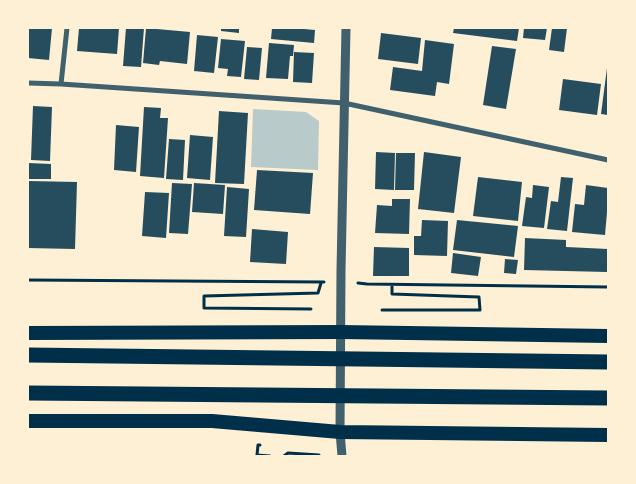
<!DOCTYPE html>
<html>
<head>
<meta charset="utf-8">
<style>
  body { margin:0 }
  #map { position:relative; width:636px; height:484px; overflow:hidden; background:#fdf0d5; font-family:"Roboto Condensed",sans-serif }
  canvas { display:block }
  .frame { position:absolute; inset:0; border:29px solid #fdf0d5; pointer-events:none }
</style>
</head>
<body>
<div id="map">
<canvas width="636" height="484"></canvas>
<div class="frame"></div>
</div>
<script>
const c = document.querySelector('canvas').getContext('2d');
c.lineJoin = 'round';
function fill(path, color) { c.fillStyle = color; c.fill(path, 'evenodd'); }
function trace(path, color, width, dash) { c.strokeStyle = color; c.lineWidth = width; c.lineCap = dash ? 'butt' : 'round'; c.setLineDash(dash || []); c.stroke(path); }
fill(new Path2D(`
  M253,109L306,112L319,121L318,170L251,167Z`), '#b9caca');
fill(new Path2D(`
  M28,28H52L49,60L28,58Z
  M79,28H119L117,54L77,51Z
  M126,28H144L141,67L123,66Z
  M146,28L190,32L187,64L160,61L159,65L143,63Z
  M221,28H239V33L221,31Z
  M272,28H293L315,30L314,43L271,39Z
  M454,28H519L517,41L453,33Z
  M524,28H547L545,40L523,38Z
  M552,28H567L564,52L549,50Z
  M381,33L421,38L418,64L378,59Z
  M197,35L218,37L214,73L194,71Z
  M221,39L245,41L241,77L227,76L228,69L218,68Z
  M425,40L454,44L449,84L437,82L435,96L390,90L393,67L422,71Z
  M269,43L294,45L293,56H290L288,79L266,78Z
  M492,46L516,49L506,109L483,105Z
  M247,47L262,48L259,80L244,79Z
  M294,52L314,53L312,83L293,82Z
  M607,68H608V115L601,114Z
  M563,79L601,84L597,115L559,110Z
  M33,106L52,107L50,161L31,160Z
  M144,107L161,108L160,118H168L164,178L140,176Z
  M219,111L248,113L244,184L215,183Z
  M116,125L139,127L136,172L114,170Z
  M190,135L213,137L210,180L187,178Z
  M169,139L185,140L183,180L166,179Z
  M376,152L395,153L394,190L375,189Z
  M424,152L461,157L454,213L418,209Z
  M396,153H415L414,190H395Z
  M28,163L51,164V179H28Z
  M257,170L313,173L310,214L254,210Z
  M478,177L522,182L518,221L473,216Z
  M561,177L573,178L567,231L547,229L551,201L558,202Z
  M28,181L77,182L75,249L28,248Z
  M172,183L192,184L188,234L169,233Z
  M194,183L225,185L223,214L192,212Z
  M533,185L549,187L544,228L522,226L526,197L532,198Z
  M586,185L608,188V201L605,235L572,232L575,204L584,205Z
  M227,187L249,189L246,237L224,236Z
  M145,192L169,193L166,238L142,236Z
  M392,199H410L409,234L375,233L377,205L392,206Z
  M422,220L448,221L447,256L414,255V236H421Z
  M457,220L518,226L514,257L453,250Z
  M252,229L288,232L286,264L250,262Z
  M525,238L566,240V247L608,249L607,272L524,270Z
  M374,247L409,248V276H373Z
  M453,253L481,257L478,276L451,273Z
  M505,259L518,260L516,274L504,273Z`), '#264d5e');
trace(new Path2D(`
  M28,280L324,282
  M358,283L367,284L608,287
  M311,309L204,308V296L318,293L321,283
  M382,310H480L479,297L392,294V285
  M260,445H258L257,455L270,456
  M284,456L288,453L319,455V456`), '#003049', 3);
trace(new Path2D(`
  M28,83L61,84L344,103L608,160
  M61,84L67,28`), '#3f606c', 5);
trace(new Path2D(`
  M342,456L340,432L341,270L346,28`), '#3f606c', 9);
trace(new Path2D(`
  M28,333L341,332L608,336
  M28,421H212L340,432L608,435`), '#003049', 14);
trace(new Path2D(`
  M28,355L608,362
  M28,393L608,398`), '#003049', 15);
</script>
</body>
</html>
